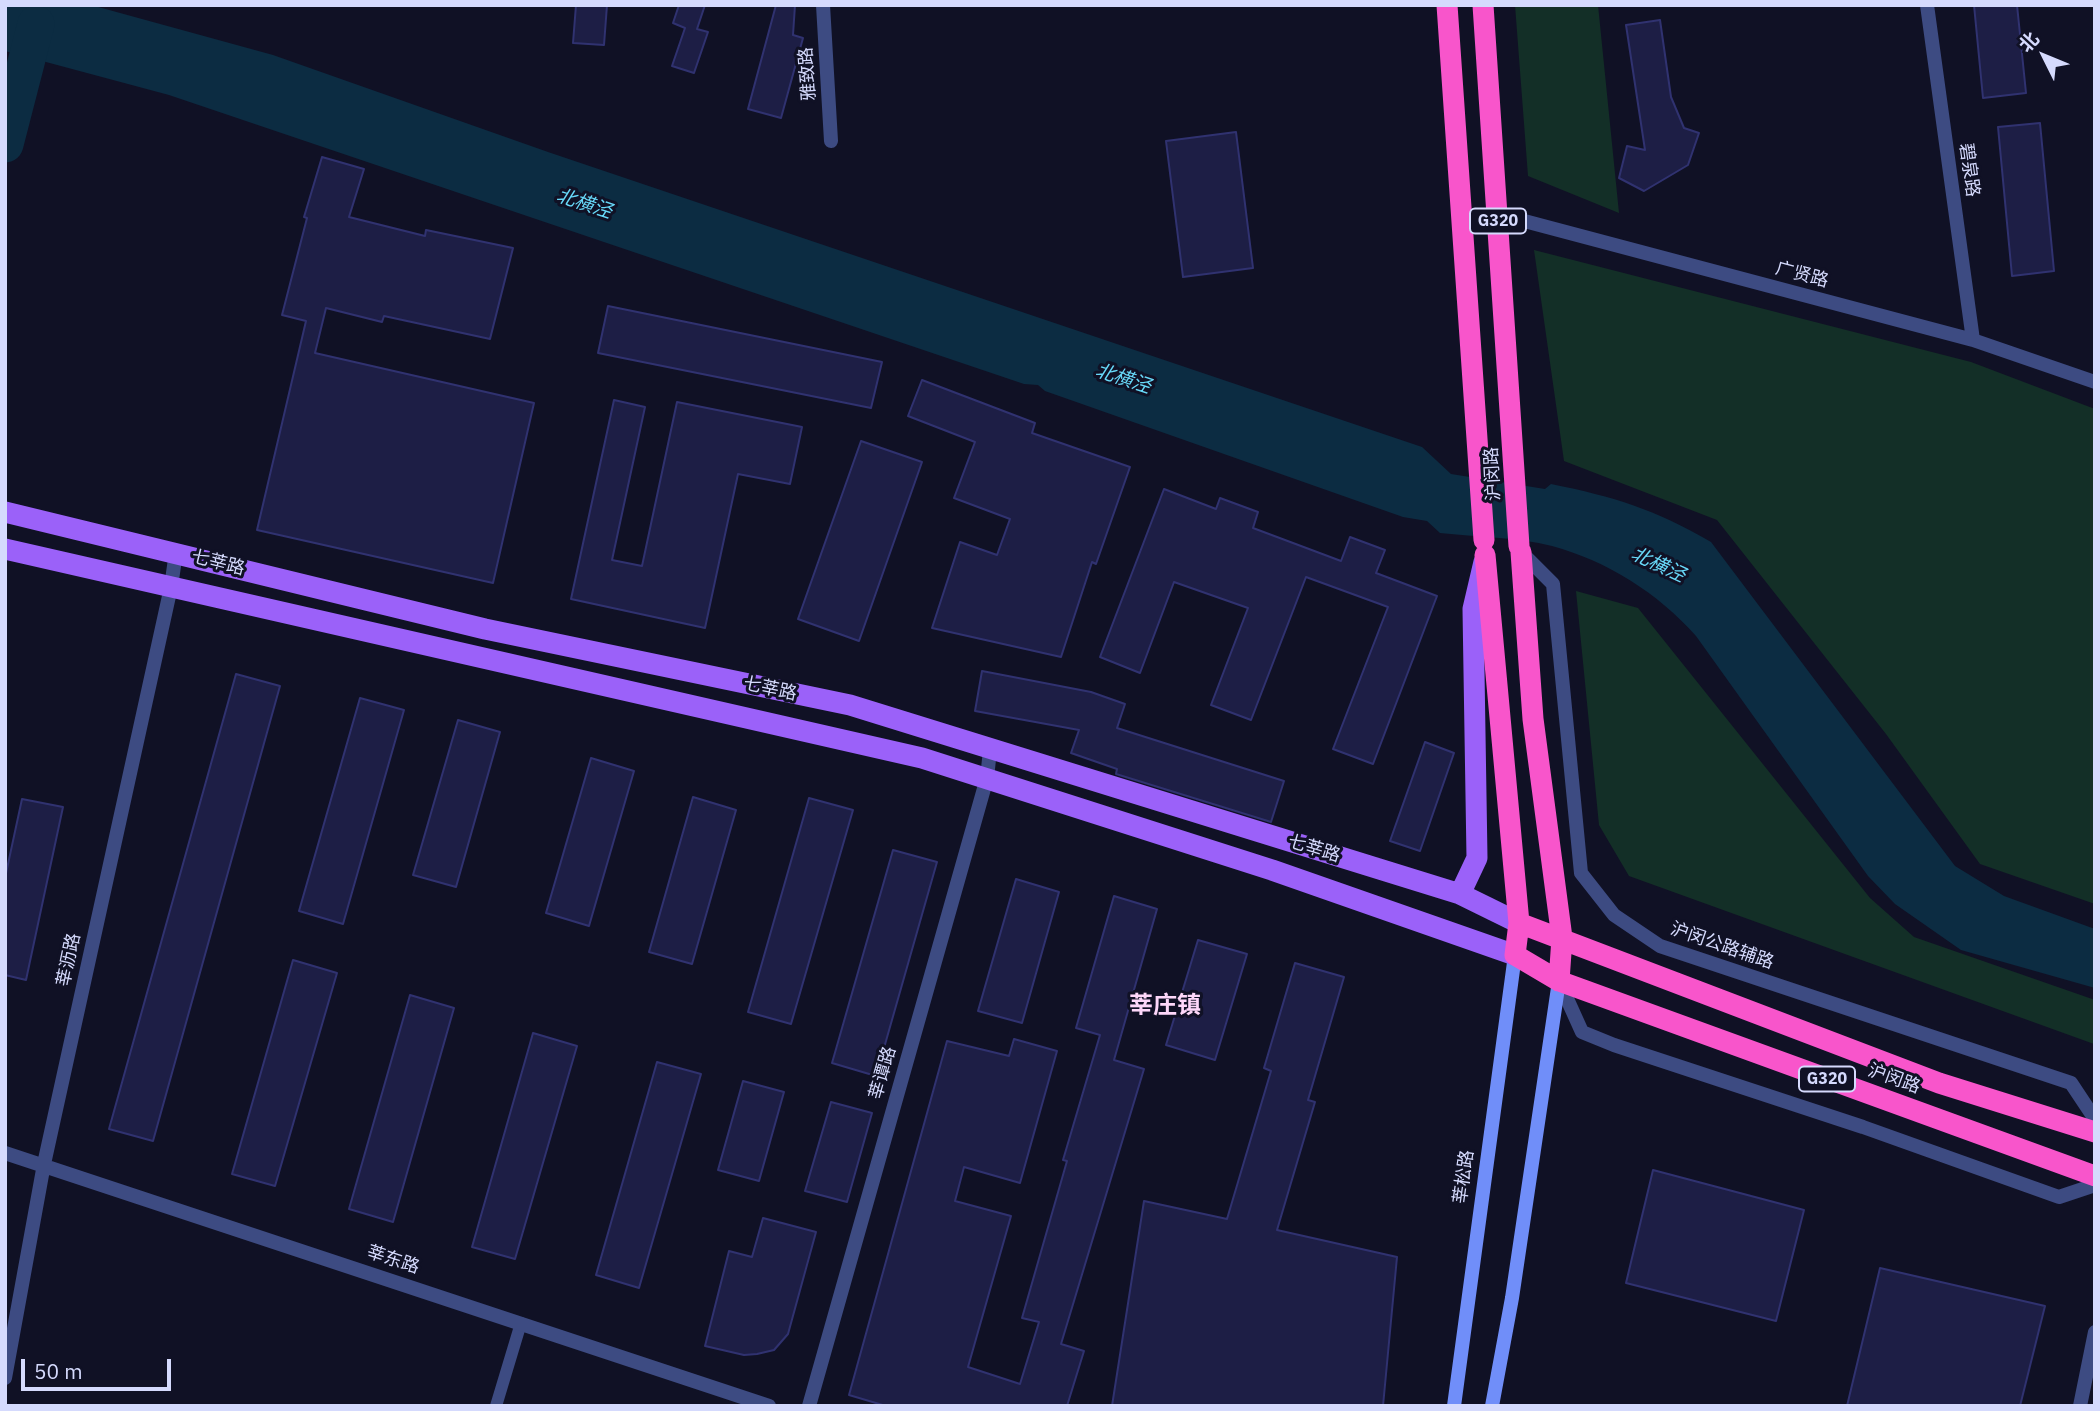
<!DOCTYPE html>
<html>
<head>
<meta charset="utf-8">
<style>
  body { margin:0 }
  #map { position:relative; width:2100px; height:1411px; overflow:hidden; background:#101125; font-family:"IBM Plex Sans","Noto Sans SC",sans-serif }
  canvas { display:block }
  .frame { position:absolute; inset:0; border:7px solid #d5dafd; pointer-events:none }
  .north { position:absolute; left:2009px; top:21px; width:70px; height:70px; -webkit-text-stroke:5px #101125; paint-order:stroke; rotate:313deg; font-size:19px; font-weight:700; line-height:28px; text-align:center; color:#d5dafd }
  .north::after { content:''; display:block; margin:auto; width:24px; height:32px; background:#d5dafd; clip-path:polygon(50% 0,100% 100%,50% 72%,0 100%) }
  .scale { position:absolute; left:21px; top:1359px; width:150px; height:32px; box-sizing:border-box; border:4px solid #d5dafd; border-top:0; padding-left:9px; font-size:21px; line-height:24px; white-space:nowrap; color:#d5dafd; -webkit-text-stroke:5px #101125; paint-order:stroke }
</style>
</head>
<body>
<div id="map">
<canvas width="2100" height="1411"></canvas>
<div class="frame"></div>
<div class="north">北</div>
<div class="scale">50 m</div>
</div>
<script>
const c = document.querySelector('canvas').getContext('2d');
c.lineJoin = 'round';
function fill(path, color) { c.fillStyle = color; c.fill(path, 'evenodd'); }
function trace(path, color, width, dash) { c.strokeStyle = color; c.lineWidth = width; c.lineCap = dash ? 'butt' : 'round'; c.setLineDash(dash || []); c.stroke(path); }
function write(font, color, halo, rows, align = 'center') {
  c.font = font + ' "IBM Plex Sans","Noto Sans SC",sans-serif'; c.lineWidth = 6; c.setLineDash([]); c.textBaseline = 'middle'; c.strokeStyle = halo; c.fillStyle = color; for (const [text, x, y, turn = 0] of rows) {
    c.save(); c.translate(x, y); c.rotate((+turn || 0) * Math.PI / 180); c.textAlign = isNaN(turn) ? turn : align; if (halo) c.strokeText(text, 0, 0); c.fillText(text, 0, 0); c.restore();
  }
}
fill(new Path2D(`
  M1515,5H1598L1619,213L1528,176Z
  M1534,250L1971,362L2095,409V904L1980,864L1886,734L1717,520L1564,461Z
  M1576,591L1638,608L1870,898L1914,937L2095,1000L2094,1044L1629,876L1599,825Z`), '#132f27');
fill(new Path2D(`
  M5,5H91L273,55L548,152L1422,447L1451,474L1545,489L1551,484C1615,497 1654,509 1711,542L1955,866L2004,896L2095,929V988L1961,950L1895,904L1868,876L1696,636C1658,593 1607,561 1552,546C1517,537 1476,537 1440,533L1427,521L1403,517L1045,391L1038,385L1024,384L169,95L5,51Z`), '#0c2c42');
trace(new Path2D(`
  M5,144L36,24`), '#0c2c42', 37);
const building = new Path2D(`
  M576,5H607L604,45L573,43Z
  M679,5H705L697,29L708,32L694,73L672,66L685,28L673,23Z
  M776,5H795L793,35L803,38L781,118L748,109Z
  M1974,5H2017L2026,93L1983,98Z
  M1660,20L1671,97L1684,128L1699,133L1688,165L1644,191L1619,178L1627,146L1645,150L1626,25Z
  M2040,123L2054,271L2012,276L1998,127Z
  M1236,132L1253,268L1183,277L1166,141Z
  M322,157L364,169L349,217L425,236L426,230L513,248L490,339L384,316L382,322L326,308L315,353L534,403L493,583L257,530L306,321L282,315L307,218L304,217Z
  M608,306L882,362L871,408L598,353Z
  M922,380L1035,423L1032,433L1130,467L1096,564L1092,562L1061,657L932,628L960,542L997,555L1010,519L954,498L975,442L908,416Z
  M614,400L645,407L612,560L642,566L677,402L802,427L790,484L738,474L705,628L571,599Z
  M861,441L922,462L859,641L798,619Z
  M1164,489L1216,509L1220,498L1258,512L1253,528L1341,561L1350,537L1385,550L1376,573L1437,596L1373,764L1333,749L1388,607L1306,577L1251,720L1211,705L1248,608L1174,582L1140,673L1100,657Z
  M982,671L1091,692L1125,704L1117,728L1284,781L1271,822L1116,774L1117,769L1071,753L1079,730L975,711Z
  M236,674L280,686L153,1141L109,1129Z
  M360,698L404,710L343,924L299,911Z
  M458,720L500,732L456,887L413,875Z
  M1425,742L1454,753L1420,851L1390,841Z
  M591,758L634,771L589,926L546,913Z
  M693,797L736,810L692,964L649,952Z
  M809,798L853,810L791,1024L748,1012Z
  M22,799L63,807L26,980L5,975V878Z
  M893,850L937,862L876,1076L832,1063Z
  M1016,879L1059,892L1022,1023L978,1011Z
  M1114,896L1157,909L1114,1060L1144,1069L1061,1344L1084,1351L1067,1406H886L849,1395L947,1041L1009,1056L1014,1039L1057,1051L1020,1183L964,1167L955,1201L1011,1216L968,1367L1020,1384L1039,1322L1022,1318L1067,1161L1063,1160L1100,1035L1076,1028Z
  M1198,940L1247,954L1215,1060L1166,1045Z
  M293,960L337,973L275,1186L232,1174Z
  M1295,963L1344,977L1308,1100L1315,1102L1277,1230L1397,1257L1383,1406H1112L1144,1201L1227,1219L1271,1071L1264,1068Z
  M410,995L454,1008L393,1222L349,1209Z
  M533,1033L577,1046L515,1259L472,1247Z
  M657,1062L701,1074L639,1288L596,1275Z
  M743,1081L784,1092L759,1181L718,1170Z
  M831,1102L872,1113L847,1202L805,1191Z
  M1653,1170L1804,1210L1776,1321L1626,1283Z
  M763,1218L816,1232L788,1334L774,1350L757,1354L744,1355L705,1346L729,1251L752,1257Z
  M1880,1268L2045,1306L2020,1406H1847Z`);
fill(building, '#1d1e45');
trace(building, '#303270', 2);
trace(new Path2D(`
  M496,1406L521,1323`), '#3d4b82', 12);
trace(new Path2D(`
  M823,5L831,141
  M1927,5L1973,340
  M1498,214L1973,340L2095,382
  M1521,552L1553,584L1581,873L1614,915L1660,946L2071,1083L2095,1119
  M1559,981L1582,1032L1614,1045L1863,1127L2059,1197L2095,1185
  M5,1153L769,1406
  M5,1378L44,1164L171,587L176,552
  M809,1406L987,778L990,750
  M2080,1406L2095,1332`), '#3d4b82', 14);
trace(new Path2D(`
  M1454,1406L1515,955
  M1492,1406L1512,1298L1559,981`), '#708ef9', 14);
trace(new Path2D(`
  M5,512L485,629L850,705L1460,894L1519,923
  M5,549L922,758L1272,870L1515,955
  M1460,894L1477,858L1473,609L1484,562`), '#9b61f9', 21);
trace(new Path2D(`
  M1447,5L1484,540
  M1483,5L1519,546
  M1521,552L1533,719L1562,938L1559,981
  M1485,555L1519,923L1515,955L1559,981L2095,1176
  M1519,923L1939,1083L2095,1132`), '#f855cb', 21);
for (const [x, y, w] of [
  [1498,221,56],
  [1827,1079,56]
]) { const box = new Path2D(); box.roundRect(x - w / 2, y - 12.5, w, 25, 5); c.fillStyle = '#101125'; c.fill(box); trace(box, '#d5dafd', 2); }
write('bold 16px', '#d5dafd', null, [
  ["G320",1498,221],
  ["G320",1827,1079]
]);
write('18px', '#d5dafd', '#101125', [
  ["雅致路",808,74,-94],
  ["碧泉路",1969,170,82],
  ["广贤路",1802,275,15],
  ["沪闵路",1493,474,-93],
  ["七莘路",218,563,14],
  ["七莘路",770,689,12],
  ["七莘路",1314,849,17],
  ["沪闵公路辅路",1722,946,19],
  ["莘沥路",69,960,-78],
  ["莘谭路",883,1073,-74],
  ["沪闵路",1894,1079,20],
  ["莘松路",1464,1177,-82],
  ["莘东路",393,1260,18]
]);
write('italic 19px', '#68d9f9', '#101125', [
  ["北横泾",584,204,18],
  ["北横泾",1123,379,18],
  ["北横泾",1658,565,25]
]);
write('bold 24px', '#fdd7f9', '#101125', [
  ["莘庄镇",1165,1006]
]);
</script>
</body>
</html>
